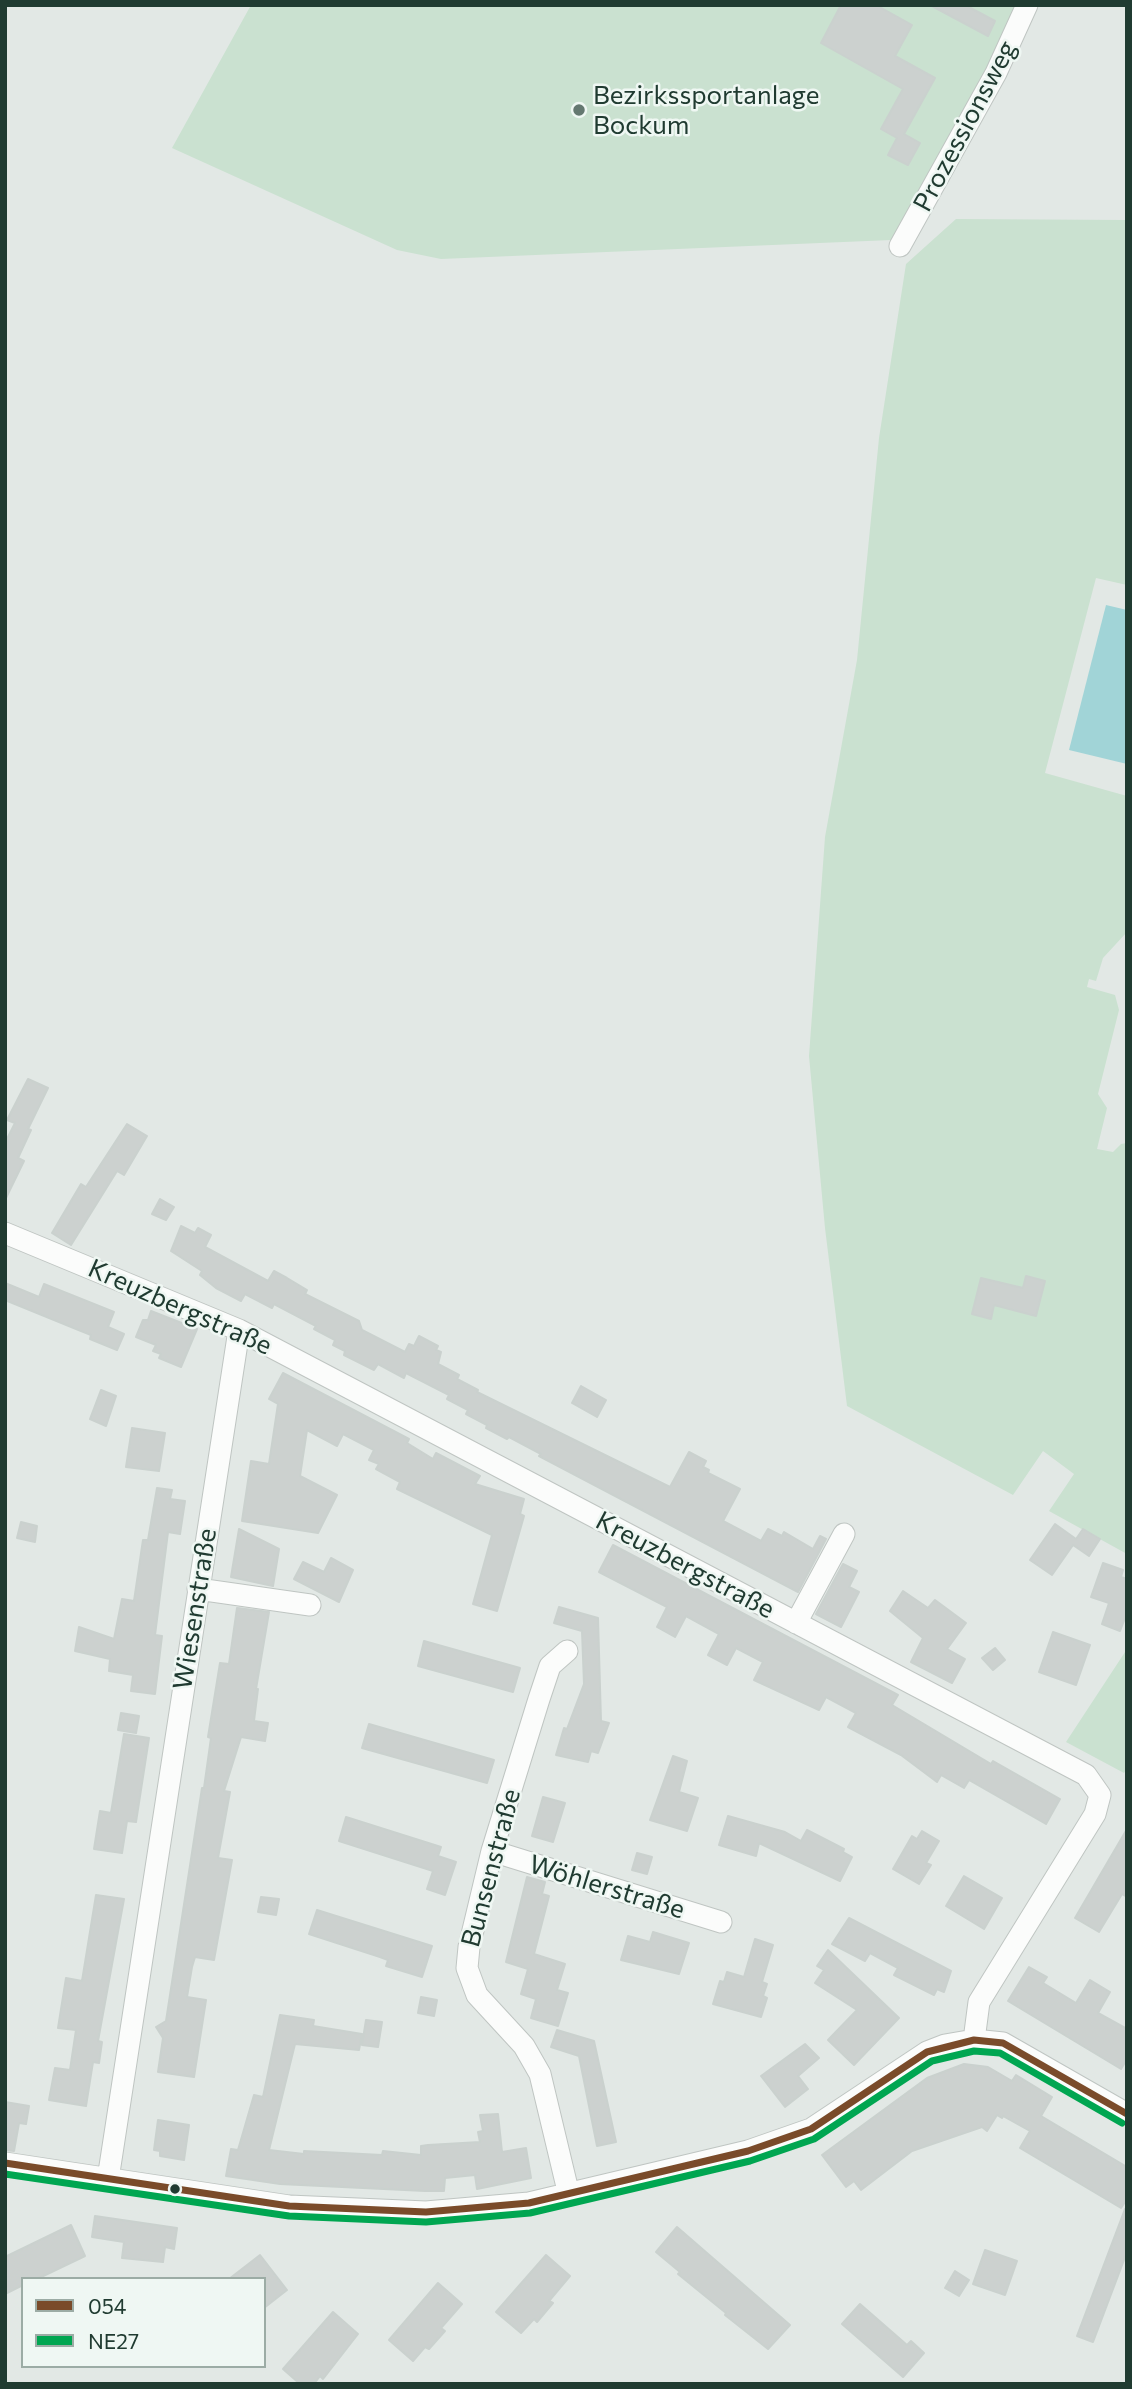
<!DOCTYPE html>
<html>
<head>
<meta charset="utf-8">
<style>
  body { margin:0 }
  #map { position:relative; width:1132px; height:2389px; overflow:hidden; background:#e2e8e5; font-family:Commissioner,sans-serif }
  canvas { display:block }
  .frame { position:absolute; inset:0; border:7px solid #203b31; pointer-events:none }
  .legend { position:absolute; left:21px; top:2277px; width:245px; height:91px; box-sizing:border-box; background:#eff7f3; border:2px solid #9caca5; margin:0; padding:9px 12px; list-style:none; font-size:21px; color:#203b31 }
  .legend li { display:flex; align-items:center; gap:14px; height:35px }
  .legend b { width:35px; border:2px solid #9caca5 }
</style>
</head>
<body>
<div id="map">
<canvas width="1132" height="2389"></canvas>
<div class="frame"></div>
<ul class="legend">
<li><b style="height:9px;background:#7a4b2a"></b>054</li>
<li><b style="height:9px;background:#00a651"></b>NE27</li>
</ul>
</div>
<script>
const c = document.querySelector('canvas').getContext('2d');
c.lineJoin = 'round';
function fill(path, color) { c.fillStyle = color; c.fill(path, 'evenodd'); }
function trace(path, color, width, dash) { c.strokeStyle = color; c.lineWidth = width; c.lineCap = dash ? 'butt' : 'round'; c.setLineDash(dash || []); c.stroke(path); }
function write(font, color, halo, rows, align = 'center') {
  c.font = font + ' Commissioner,sans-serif'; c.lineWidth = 5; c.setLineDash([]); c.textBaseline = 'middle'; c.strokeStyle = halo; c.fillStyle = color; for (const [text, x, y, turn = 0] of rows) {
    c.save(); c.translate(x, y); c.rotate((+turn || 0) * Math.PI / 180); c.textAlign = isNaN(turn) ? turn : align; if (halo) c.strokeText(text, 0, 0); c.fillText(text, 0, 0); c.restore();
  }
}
fill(new Path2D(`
  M251,5H1021L987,73L891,240L441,259L397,250L172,148Z
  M956,219L1127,220V585L1096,578L1045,773L1127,796V932L1103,958L1096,981L1089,979L1087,987L1115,995L1119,1010L1098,1094L1107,1108L1097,1149L1113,1152L1121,1144L1127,1143V1554L1049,1511L1074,1474L1043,1451L1013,1495L847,1406L825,1228L809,1056L825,837L857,660L879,438L906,264Z
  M1127,1649V1768L1124,1773L1066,1742Z`), '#cae1d0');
fill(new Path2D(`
  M1106,605L1127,610V764L1069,750Z`), '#a1d4d7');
const building = new Path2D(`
  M841,5H876L912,25L895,56L935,78L904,134L920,143L908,165L888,155L897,138L881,129L903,89L821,43Z
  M930,5H965L995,21L988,36Z
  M28,1079L48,1088L28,1129L31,1130L18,1158L24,1161L5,1200V1143L15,1123L7,1120Z
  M127,1124L147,1136L124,1175L117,1171L71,1245L52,1233L81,1184L86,1187Z
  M160,1199L174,1207L166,1220L152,1214Z
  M181,1226L195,1233L198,1228L211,1235L205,1247L268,1281L274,1271L287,1278L307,1290L305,1294L359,1321L362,1330L405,1352L409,1344L414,1346L419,1336L438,1346L436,1350L441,1352L438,1364L459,1375L457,1379L478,1390L477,1392L670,1487L689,1452L706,1461L703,1467L709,1470L708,1473L740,1489L723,1521L761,1541L768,1529L782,1536L784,1532L813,1549L820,1536L826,1539L798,1592L539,1456L541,1454L509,1437L507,1439L486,1428L487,1425L466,1414L468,1410L447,1399L449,1395L406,1373L404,1378L378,1364L374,1370L344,1355L345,1351L333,1345L335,1340L314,1329L316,1326L274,1304L272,1308L245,1294L241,1301L216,1288L200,1275L202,1271L171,1251Z
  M1026,1276L1045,1281L1036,1316L994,1305L991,1319L972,1314L981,1278L1023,1288Z
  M5,1283L39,1297L44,1284L114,1312L108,1327L124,1334L117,1350L90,1339L91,1335L81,1331L5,1300Z
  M151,1311L197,1329L181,1367L159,1358L161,1354L153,1351L156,1345L136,1337L143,1320H148Z
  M283,1373L409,1439L407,1443L433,1459L436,1453L480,1476L475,1484L524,1499L520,1514L524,1516L497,1611L473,1604L492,1535L397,1489L400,1482L376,1469L379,1464L369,1460L374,1450L343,1434L337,1446L307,1430L300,1476L337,1495L318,1533L242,1521L251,1461L269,1464L278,1404L269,1399Z
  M581,1386L606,1400L597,1417L572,1403Z
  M101,1390L116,1396L106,1426L90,1419Z
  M132,1428L165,1433L159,1471L126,1467Z
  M157,1488L172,1490L170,1499L185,1501L180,1534L168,1532L155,1635L162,1636L155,1694L131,1691L133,1675L109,1671L110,1659L75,1651L79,1627L114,1639L122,1599L134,1601L143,1540H148Z
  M21,1522L37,1526L35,1542L17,1538Z
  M1055,1524L1076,1539L1083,1529L1100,1539L1089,1556L1073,1545L1052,1575L1030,1560Z
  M239,1529L279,1549L273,1586L231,1577Z
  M613,1545L898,1695L892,1705L991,1764L993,1761L1060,1799L1046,1824L969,1780L964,1788L941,1775L937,1782L901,1755L848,1727L856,1713L826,1697L819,1710L754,1680L763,1662L736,1648L727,1665L708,1655L719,1634L686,1616L675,1637L657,1627L667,1607L599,1572Z
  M331,1558L353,1570L339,1602L294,1579L303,1562L324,1572Z
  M1103,1563L1123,1570L1121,1577L1127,1579V1613L1120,1631L1102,1624L1109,1603L1091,1597Z
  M843,1564L857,1571L849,1587L859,1592L841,1627L816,1614Z
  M903,1591L928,1608L935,1600L966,1623L947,1649L965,1659L952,1683L911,1662L923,1638L890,1611Z
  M559,1607L598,1618L601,1721L609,1723L598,1753L591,1751L588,1762L556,1755L564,1728L567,1729L584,1684L582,1631L554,1623Z
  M237,1608L269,1612L256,1689H258L254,1721L268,1723L265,1741L241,1737L224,1791L230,1792L218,1858L232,1860L214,1960L195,1957L192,1967L187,1997L206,2000L194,2077L158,2072L163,2038L156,2027L166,2021L202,1788H204L211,1738L208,1737L220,1663L229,1664Z
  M1053,1632L1090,1645L1076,1685L1039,1672Z
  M424,1641L520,1668L513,1692L418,1666Z
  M995,1648L1005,1660L993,1670L982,1658Z
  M121,1713L139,1716L136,1733L118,1730Z
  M369,1724L494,1760L487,1783L362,1748Z
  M124,1734L149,1738L136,1822L127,1821L122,1853L94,1849L100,1811L111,1813Z
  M673,1756L687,1761L679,1792L698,1798L687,1831L650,1820Z
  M543,1797L565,1803L553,1842L532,1836Z
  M728,1816L785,1832L801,1841L807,1830L844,1849L843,1852L852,1857L840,1881L759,1843L756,1856L719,1845Z
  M346,1817L441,1847L438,1856L456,1862L445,1895L427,1889L433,1871L339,1841Z
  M1127,1829V1897L1122,1894L1099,1932L1075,1918Z
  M922,1831L939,1841L926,1863L931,1865L919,1884L893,1869L912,1836L917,1839Z
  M637,1853L652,1857L647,1874L632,1870Z
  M964,1876L1002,1898L984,1929L946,1906Z
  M527,1877L545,1882L542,1894L549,1896L534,1954L565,1964L557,1990L568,1993L558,2026L531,2018L536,1999L521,1994L528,1969L506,1962Z
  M96,1895L124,1899L98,2041L102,2042L99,2063L93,2062L86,2106L49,2100L55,2068L70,2070L76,2030L58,2028L66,1978L82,1981Z
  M261,1897L279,1899L276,1915L258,1912Z
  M317,1910L432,1946L422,1977L386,1966L388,1960L380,1957L309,1934Z
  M849,1918L951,1971L944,1992L937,1989L934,1995L894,1975L898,1968L870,1953L865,1961L832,1944Z
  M653,1932L689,1943L679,1974L621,1960L628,1936L650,1942Z
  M755,1939L773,1945L762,1982L767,1984L763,1996L767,1998L761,2017L713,2004L720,1981L724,1982L727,1972L744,1977Z
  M828,1950L899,2018L854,2065L828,2040L857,2010L815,1983L824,1970L817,1966Z
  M1029,1967L1047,1977L1043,1983L1076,2003L1090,1980L1110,1992L1098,2013L1127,2029V2059L1121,2069L1008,2001Z
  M421,1997L437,2000L434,2016L418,2013Z
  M280,2015L314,2020L313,2026L362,2034L359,2050L295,2044L269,2150L304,2154V2151L382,2155L383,2151L421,2155V2146L428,2145L480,2142L478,2132L483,2131L480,2115L498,2114L502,2152L526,2148L531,2178L477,2189L475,2175L445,2178L444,2191H425L280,2184L226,2176L231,2149L238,2150L254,2095L263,2097Z
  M366,2020L382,2022L378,2047L362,2045Z
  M557,2030L594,2041L616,2142L597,2146L579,2056L551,2047Z
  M805,2044L819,2058L798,2076L808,2089L785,2107L761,2076Z
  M964,2064L988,2067L1012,2081L1016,2075L1052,2097L1041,2116L1127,2167V2199L1121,2208L1020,2148L1030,2131L1003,2116L1002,2118L997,2115L987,2131L982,2127L912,2151L861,2190L854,2181L846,2187L822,2155L927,2078Z
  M5,2102L29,2106L26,2124L19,2123L14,2151L5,2150Z
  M158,2120L189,2125L184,2160L160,2156V2151L154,2150Z
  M1125,2209L1127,2252L1093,2342L1077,2336Z
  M95,2216L177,2228L174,2249L165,2247L163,2262L122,2258L124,2242L92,2237Z
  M71,2225L85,2256L37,2279H23V2285L5,2294V2257Z
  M677,2227L790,2325L768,2349L725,2315L726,2313L678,2274L680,2272L656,2252Z
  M985,2250L1017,2261L1005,2295L973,2284Z
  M260,2255L287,2290L264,2308V2279H229Z
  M546,2255L570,2276L549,2301L553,2303L537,2322L534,2319L521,2333L496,2312Z
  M955,2271L969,2280L959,2296L945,2288Z
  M438,2283L462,2304L441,2328L445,2331L429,2349L425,2347L413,2361L389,2340Z
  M860,2304L907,2345L911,2341L924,2353L903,2377L842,2324Z
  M333,2312L358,2334L323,2379L320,2376L314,2384H300L283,2369Z`);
fill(building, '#ccd1cf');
trace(building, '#cad1ce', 2);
const minor = new Path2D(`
  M900,246L996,73L1027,5
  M5,1233L239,1330L1086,1775L1100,1795L1095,1814L979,2002L974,2040
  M198,1589L310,1605
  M796,1623L844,1534
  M567,1651L550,1666L539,1699L492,1851L469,1947L467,1968L477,1995L524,2046L540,2074L569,2195
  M492,1851L721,1922
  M5,2163L289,2206L426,2212L529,2203L748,2151L811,2129L927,2052L945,2045L974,2040L1003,2043L1127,2114
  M108,2179L239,1330`);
trace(minor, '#bfc5c2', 23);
trace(minor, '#fbfcfb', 21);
trace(new Path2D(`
  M5,2163L289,2206L426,2212L529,2203L748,2151L811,2129L927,2052L974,2040L1003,2043L1127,2114`), '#7a4b2a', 7);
trace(new Path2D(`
  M5,2174L289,2216L426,2222L530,2213L750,2161L814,2139L932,2061L974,2051L1000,2053L1122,2123`), '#00a651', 7);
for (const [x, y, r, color] of [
  [579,110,7,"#647870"],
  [175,2189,6,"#203b31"]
]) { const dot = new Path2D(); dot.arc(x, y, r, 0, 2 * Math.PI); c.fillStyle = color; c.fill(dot); trace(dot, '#eff7f3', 2.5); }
write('26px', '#203b31', '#eff7f3', [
  ["Bezirkssportanlage",593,95],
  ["Bockum",593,125]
], 'left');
write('26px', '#203b31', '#eff7f3', [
  ["Prozessionsweg",965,126,-62],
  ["Kreuzbergstraße",180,1307,24],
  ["Kreuzbergstraße",685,1565,28],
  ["Wiesenstraße",195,1609,-81],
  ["Bunsenstraße",491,1868,-75],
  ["Wöhlerstraße",607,1887,17]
]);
</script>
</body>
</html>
